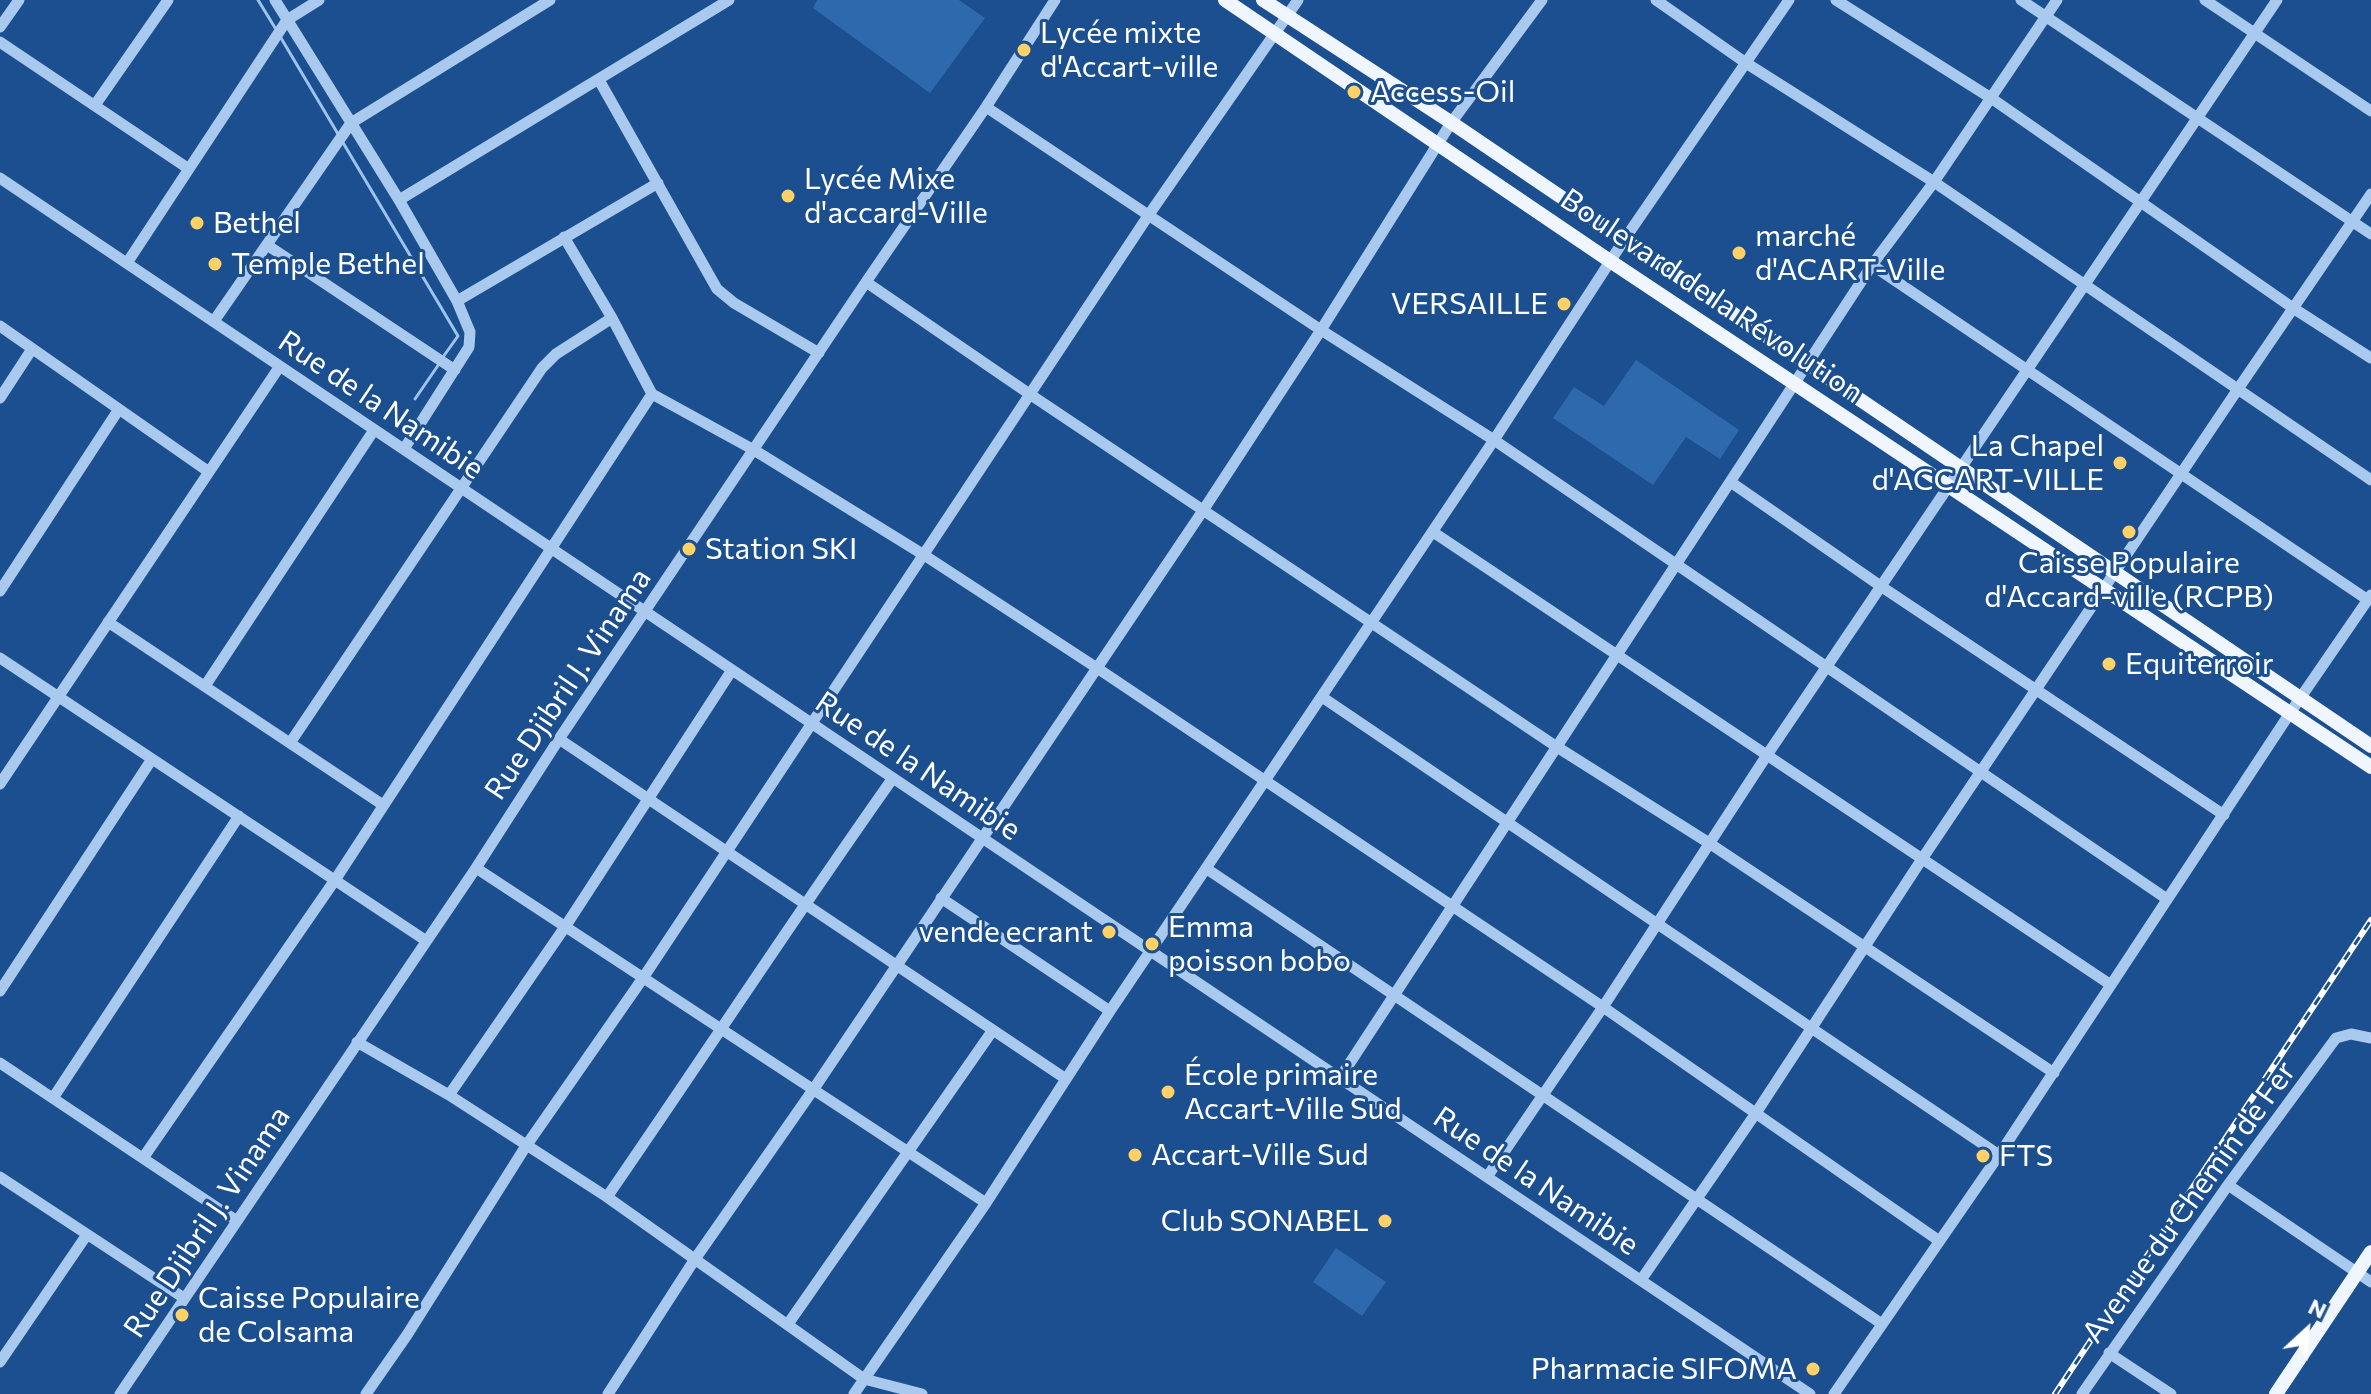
<!DOCTYPE html>
<html>
<head>
<meta charset="utf-8">
<style>
  body { margin:0 }
  #map { position:relative; width:2371px; height:1394px; overflow:hidden; background:#1b4f8f; font-family:Commissioner,sans-serif }
  canvas { display:block }
  .north { position:absolute; left:2267px; top:1290px; width:80px; height:80px; -webkit-text-stroke:6px #1b4f8f; paint-order:stroke; rotate:26deg; font-size:22px; font-weight:700; line-height:32px; text-align:center; color:#fff }
  .north::after { content:''; display:block; margin:auto; width:28px; height:36px; background:#fff; clip-path:polygon(50% 0,100% 100%,50% 72%,0 100%) }
</style>
</head>
<body>
<div id="map">
<canvas width="2371" height="1394"></canvas>
<div class="north">N</div>
</div>
<script>
const c = document.querySelector('canvas').getContext('2d');
c.lineJoin = 'round';
function fill(path, color) { c.fillStyle = color; c.fill(path, 'evenodd'); }
function trace(path, color, width, dash) { c.strokeStyle = color; c.lineWidth = width; c.lineCap = dash ? 'butt' : 'round'; c.setLineDash(dash || []); c.stroke(path); }
function write(font, color, halo, rows, align = 'center') {
  c.font = font + ' Commissioner,sans-serif'; c.lineWidth = 6; c.setLineDash([]); c.textBaseline = 'middle'; c.strokeStyle = halo; c.fillStyle = color; for (const [text, x, y, turn = 0] of rows) {
    c.save(); c.translate(x, y); c.rotate((+turn || 0) * Math.PI / 180); c.textAlign = isNaN(turn) ? turn : align; if (halo) c.strokeText(text, 0, 0); c.fillText(text, 0, 0); c.restore();
  }
}
fill(new Path2D(`
  M817,0H959L985,18L930,93L813,8Z
  M1636,360L1739,430L1720,459L1686,437L1653,485L1553,418L1574,387L1604,406Z
  M1336,1248L1386,1282L1362,1316L1313,1282Z`), '#2e69ad');
trace(new Path2D(`
  M258,0L277,31
  M281,38L338,134
  M342,141L458,336L443,357
  M415,399L439,364`), '#9cc4f0', 3);
trace(new Path2D(`
  M275,0L399,200L457,301L470,332L469,347L404,449
  M1656,0L1746,63L1934,182L2371,480
  M1836,0L1991,98L2293,308L2371,358
  M2021,0L2371,234
  M2205,0L2371,111
  M0,27L19,0
  M0,42L189,169
  M599,80L717,289L734,303L819,353
  M95,105L168,0
  M986,107L1321,330L1494,440L2167,899
  M0,178L1810,1394
  M399,200L729,0
  M564,237L612,318L652,394L754,450L924,555L1097,668L1603,1007L1938,1240
  M267,245L455,370
  M127,263L287,20L319,0
  M1872,265L2368,600
  M866,282L1031,395L1557,747L1709,843L2054,1073
  M457,301L658,183
  M214,321L351,123L550,0
  M0,326L209,472
  M0,398L32,349
  M1732,483L1882,587L2224,815
  M1433,532L2111,985
  M0,591L119,409
  M108,622L383,805
  M0,658L425,940
  M205,686L374,430
  M1322,697L1999,1155
  M559,739L1066,1079
  M290,743L542,368L556,354L612,318
  M0,784L280,366
  M476,868L986,1203
  M1207,869L1882,1324
  M941,898L1110,1011
  M0,991L152,759
  M357,1042L449,1095L607,1197L864,1379L922,1394
  M0,1063L237,1221
  M1340,1078L1872,265L1934,182L2057,0
  M449,1095L565,927L732,670
  M53,1098L239,816
  M143,1158L335,880L652,394
  M0,1177L184,1298
  M1487,1177L1603,1007L1767,755L2277,0
  M2228,1185L2371,1282
  M607,1197C703,1058 795,916 893,778
  M1641,1280L1756,1113L1922,859L2238,389L2371,194
  M788,1324L993,1030
  M2109,1353L2171,1394
  M0,1362L86,1236
  M120,1394L476,868L559,739L866,282L986,107L1055,0
  M366,1394L407,1335L526,1146L643,978L1148,216L1298,0
  M608,1394L695,1259L813,1090L1204,509L1321,330L1451,123L1542,0
  M854,1394L986,1203L1110,1011L1494,440L1624,240L1789,0
  M1834,1394L1999,1155L2290,713L2371,595
  M2082,1394L2228,1185L2336,1038L2351,1034L2371,1038`), '#a9c9ee', 11);
trace(new Path2D(`
  M1225,0L1610,261L2371,767
  M1263,0L1446,119L2371,746
  M2276,1394L2371,1252`), '#f0f6ff', 14);
const rail = new Path2D(`
  M2055,1394L2371,920`);
trace(rail, '#fff', 6);
trace(rail, '#1b4f8f', 3, [9]);
for (const [x, y, r, color] of [
  [1024,50,8,"#ffd166"],
  [1354,92,8,"#ffd166"],
  [788,196,8,"#ffd166"],
  [197,223,8,"#ffd166"],
  [1739,253,8,"#ffd166"],
  [215,264,8,"#ffd166"],
  [1564,304,8,"#ffd166"],
  [2120,463,8,"#ffd166"],
  [2129,532,8,"#ffd166"],
  [689,549,8,"#ffd166"],
  [2109,664,8,"#ffd166"],
  [1109,932,8,"#ffd166"],
  [1152,944,8,"#ffd166"],
  [1168,1092,8,"#ffd166"],
  [1135,1155,8,"#ffd166"],
  [1983,1156,8,"#ffd166"],
  [1385,1221,8,"#ffd166"],
  [182,1315,8,"#ffd166"],
  [1813,1369,8,"#ffd166"]
]) { const dot = new Path2D(); dot.arc(x, y, r, 0, 2 * Math.PI); c.fillStyle = color; c.fill(dot); trace(dot, '#1b4f8f', 3); }
write('30px', '#fff', '#1b4f8f', [
  ["Lycée mixte",1040,33],
  ["d'Accart-ville",1040,67],
  ["Access-Oil",1370,92],
  ["Lycée Mixe",804,179],
  ["d'accard-Ville",804,213],
  ["Bethel",213,223],
  ["marché",1755,236],
  ["d'ACART-Ville",1755,270],
  ["Temple Bethel",231,264],
  ["VERSAILLE",1548,304,"right"],
  ["La Chapel",2104,446,"right"],
  ["d'ACCART-VILLE",2104,480,"right"],
  ["Station SKI",705,549],
  ["Caisse Populaire",2129,563,"center"],
  ["d'Accard-ville (RCPB)",2129,597,"center"],
  ["Equiterroir",2125,664],
  ["Emma",1168,927],
  ["poisson bobo",1168,961],
  ["vende ecrant",1093,932,"right"],
  ["École primaire",1184,1075],
  ["Accart-Ville Sud",1184,1109],
  ["Accart-Ville Sud",1151,1155],
  ["FTS",1999,1156],
  ["Club SONABEL",1369,1221,"right"],
  ["Caisse Populaire",198,1298],
  ["de Colsama",198,1332],
  ["Pharmacie SIFOMA",1797,1369,"right"]
], 'left');
write('30px', '#fff', '#1b4f8f', [
  ["Boulevard de la Révolution",1712,296,34],
  ["Rue de la Namibie",381,405,34],
  ["Rue Djibril J. Vinama",568,684,-56],
  ["Rue de la Namibie",918,766,34],
  ["Rue de la Namibie",1536,1181,34],
  ["Avenue du Chemin de Fer",2189,1202,-54],
  ["Rue Djibril J. Vinama",207,1222,-56]
]);
</script>
</body>
</html>
